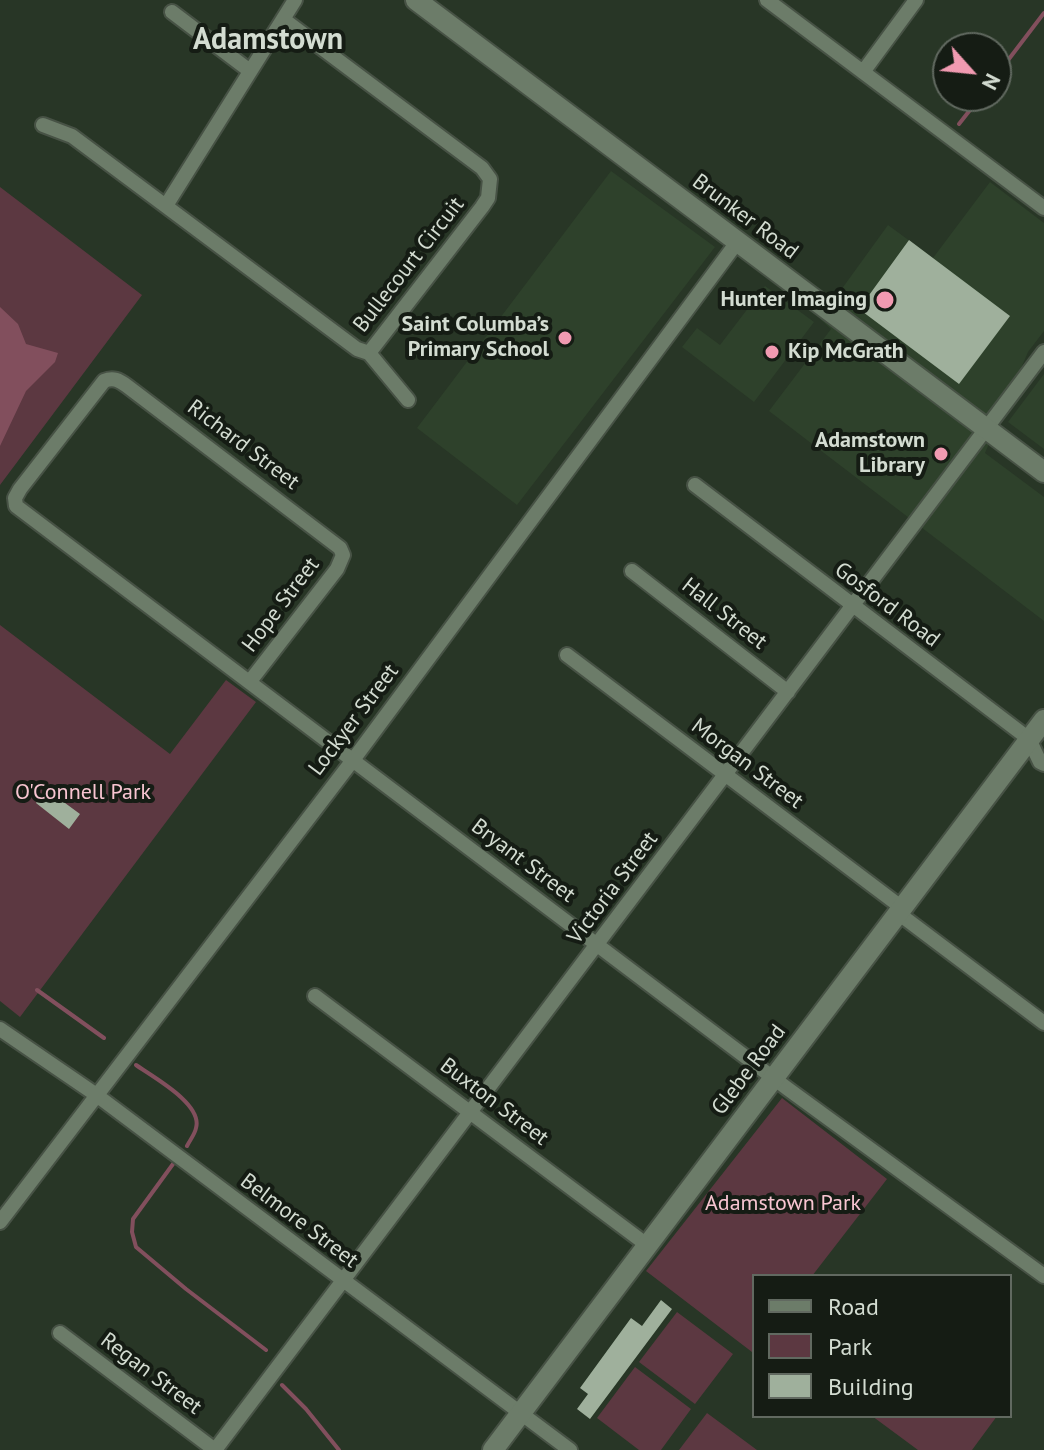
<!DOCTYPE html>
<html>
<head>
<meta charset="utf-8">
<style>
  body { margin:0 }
  #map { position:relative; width:1044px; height:1450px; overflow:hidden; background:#283626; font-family:"PT Sans",sans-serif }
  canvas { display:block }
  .legend { position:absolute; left:752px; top:1274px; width:260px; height:144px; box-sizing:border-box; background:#151c14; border:2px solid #616960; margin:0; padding:10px 14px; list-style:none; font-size:24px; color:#d3dcd1 }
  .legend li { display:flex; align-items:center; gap:16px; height:40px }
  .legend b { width:40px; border:2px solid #616960 }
  .north { position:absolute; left:932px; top:32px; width:80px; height:80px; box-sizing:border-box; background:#151c14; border:2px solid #616960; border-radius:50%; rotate:117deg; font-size:22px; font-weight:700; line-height:32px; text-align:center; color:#d3dcd1 }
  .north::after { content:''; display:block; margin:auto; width:28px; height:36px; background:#f19ab1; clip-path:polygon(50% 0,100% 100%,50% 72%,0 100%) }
</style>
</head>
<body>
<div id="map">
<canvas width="1044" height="1450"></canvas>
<ul class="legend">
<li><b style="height:10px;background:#6c7c69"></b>Road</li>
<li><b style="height:22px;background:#5c3841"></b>Park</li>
<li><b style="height:22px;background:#9fb09c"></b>Building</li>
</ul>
<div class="north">N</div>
</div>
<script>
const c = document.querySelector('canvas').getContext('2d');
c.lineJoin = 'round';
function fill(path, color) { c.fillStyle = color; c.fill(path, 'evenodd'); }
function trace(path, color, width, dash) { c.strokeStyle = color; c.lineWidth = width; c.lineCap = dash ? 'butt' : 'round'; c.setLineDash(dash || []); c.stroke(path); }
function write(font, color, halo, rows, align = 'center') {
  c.font = font + ' "PT Sans",sans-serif'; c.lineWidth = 8; c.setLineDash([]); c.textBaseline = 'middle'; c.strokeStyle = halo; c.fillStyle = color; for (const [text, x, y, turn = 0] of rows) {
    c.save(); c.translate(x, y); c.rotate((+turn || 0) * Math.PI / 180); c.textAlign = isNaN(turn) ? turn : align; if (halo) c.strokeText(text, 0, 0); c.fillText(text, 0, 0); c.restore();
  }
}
fill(new Path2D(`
  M611,171L715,247L517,505L417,428Z
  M990,182L1044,223V331L1028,352L985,453L1044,497V621L769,411L831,329L820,319L888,225L933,258Z
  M765,286L814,322L754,402L682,347L697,328L720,345Z
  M1044,374V449L1008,422Z`), '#2e412b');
fill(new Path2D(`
  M0,187L142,295L0,485Z
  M0,625L170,754L226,680L256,702L20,1017L0,1001Z
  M782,1098L887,1179L812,1276H754L752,1352L646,1271Z
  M677,1312L733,1354L695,1404L639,1362Z
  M635,1367L691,1409L661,1450H639L597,1418Z
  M707,1413L757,1450H679Z
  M872,1416H997L972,1450H918Z`), '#5c3841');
fill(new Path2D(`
  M0,307L18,324L26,344L58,353L55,362L26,391L0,446Z`), '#824f5d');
trace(new Path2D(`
  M996,76L1044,13
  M959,124L981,96
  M37,990L104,1038
  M136,1065C153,1077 203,1104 196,1128C195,1134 190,1140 187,1146
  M173,1164L133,1219L132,1232L136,1247L186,1289L266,1350
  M282,1385L306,1409L339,1450`), '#824f5d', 4);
fill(new Path2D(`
  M909,240L1010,316L959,384L859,309Z
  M46,789L80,814L69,829L36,803Z
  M661,1300L672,1309L590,1419L577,1409L588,1394L580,1388L631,1318L642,1326Z`), '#9fb09c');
const street = new Path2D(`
  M767,0L1044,208
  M172,12L250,71
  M863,72L916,0
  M43,125L72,136L357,349L369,353L482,207L488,198L490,179L482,168L283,19
  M167,204L295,0
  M369,353L408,400
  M695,485L1029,739L1040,762L1044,764
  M632,571L788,692
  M567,655L901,907
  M251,680L337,569L343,555L340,548L127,386C119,380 113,377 104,381L20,489L15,498L16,506L788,1089L1044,1276
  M898,913L1044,1023
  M315,996L647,1245
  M0,1029L95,1094L570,1450
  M0,1222L353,760L738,241
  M60,1333L215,1450
  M215,1450L1044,352`);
const secondary = new Path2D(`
  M416,0L1044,472
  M493,1450L1044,720`);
trace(street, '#475245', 18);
trace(secondary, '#475245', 24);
trace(street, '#6c7c69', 14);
trace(secondary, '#6c7c69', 20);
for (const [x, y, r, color] of [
  [885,300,10,"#f19ab1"],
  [565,338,8,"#f19ab1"],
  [772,352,8,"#f19ab1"],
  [941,454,8,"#f19ab1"]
]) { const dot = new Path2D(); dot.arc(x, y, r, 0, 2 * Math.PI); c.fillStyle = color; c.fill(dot); trace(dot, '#151c14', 3); }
write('22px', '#d3dcd1', '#151c14', [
  ["Brunker Road",745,217,37],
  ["Bullecourt Circuit",409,265,-52],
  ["Richard Street",243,445,37],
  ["Hope Street",281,605,-53],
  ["Gosford Road",887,605,37],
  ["Hall Street",724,614,38],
  ["Lockyer Street",354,720,-53],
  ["Morgan Street",747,764,37],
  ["Bryant Street",523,861,37],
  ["Victoria Street",613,888,-53],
  ["Glebe Road",749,1070,-53],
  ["Buxton Street",494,1102,37],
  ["Belmore Street",299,1221,37],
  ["Regan Street",151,1374,37]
]);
write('bold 22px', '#d3dcd1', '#151c14', [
  ["Hunter Imaging",867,300],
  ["Saint Columba’s",549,325],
  ["Primary School",549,350],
  ["Kip McGrath",788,352,"left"],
  ["Adamstown",925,441],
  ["Library",925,466]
], 'right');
write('22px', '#f8c5d1', '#151c14', [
  ["O'Connell Park",83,793],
  ["Adamstown Park",783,1204]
]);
write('bold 30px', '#d3dcd1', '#151c14', [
  ["Adamstown",268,40]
]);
</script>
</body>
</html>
